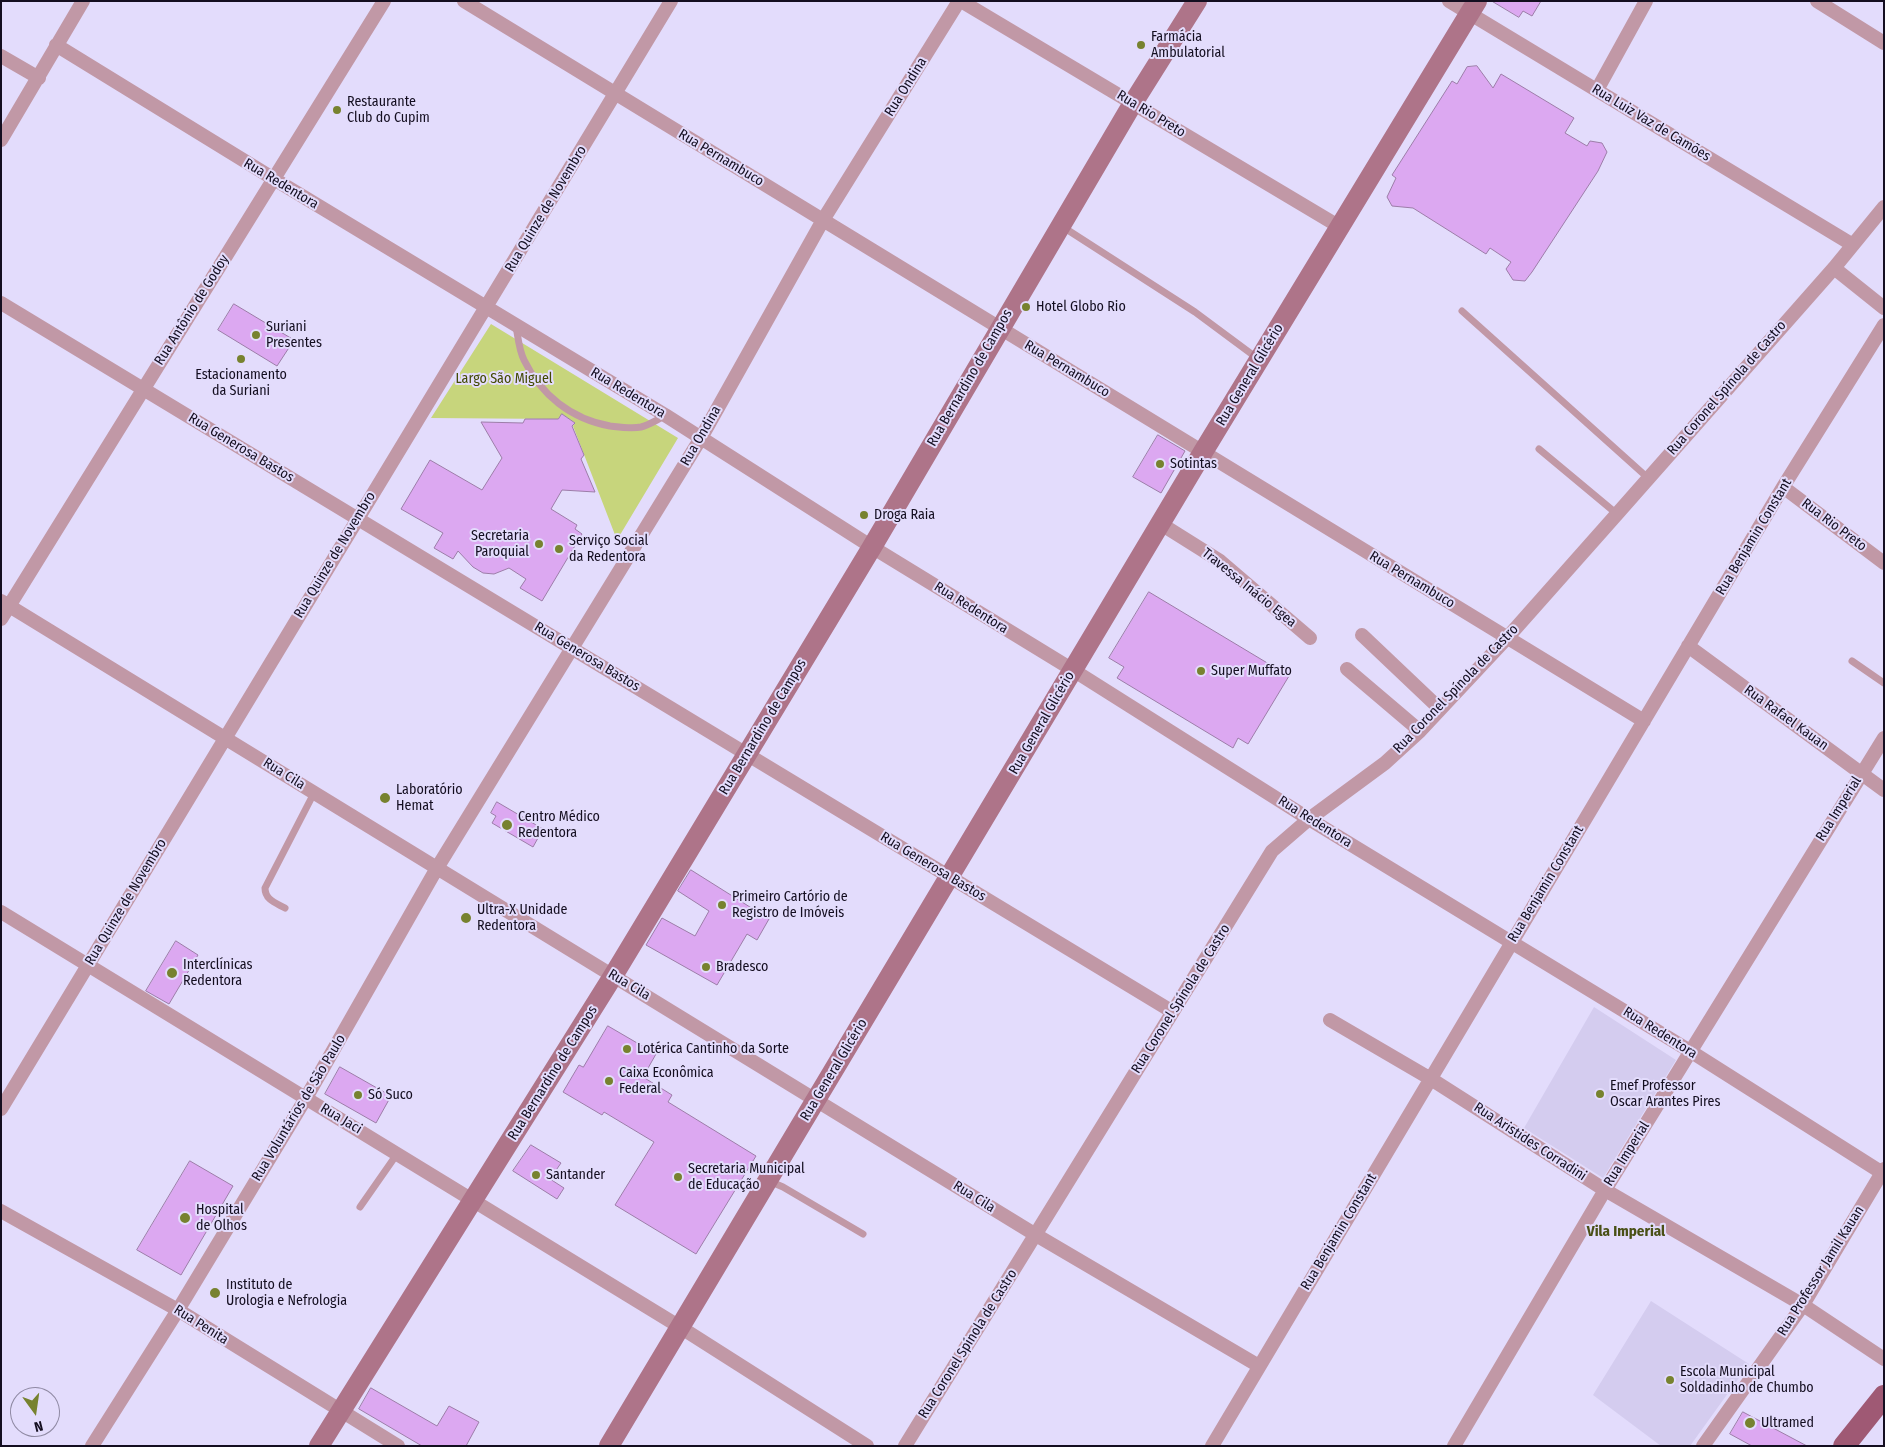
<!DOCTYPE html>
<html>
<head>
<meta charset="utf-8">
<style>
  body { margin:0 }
  #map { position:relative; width:1885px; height:1447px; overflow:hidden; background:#e3dcfc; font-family:"Fira Sans Condensed",sans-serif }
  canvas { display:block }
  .frame { position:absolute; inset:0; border:2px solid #140e20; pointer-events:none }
  .north { position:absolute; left:10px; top:1387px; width:50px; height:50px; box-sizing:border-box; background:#e3dcfc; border:1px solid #908aa4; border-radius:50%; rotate:166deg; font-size:14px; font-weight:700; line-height:20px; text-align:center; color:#140e20 }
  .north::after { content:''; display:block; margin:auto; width:18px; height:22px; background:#77822f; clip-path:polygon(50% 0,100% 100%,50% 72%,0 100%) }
</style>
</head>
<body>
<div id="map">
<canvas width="1885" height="1447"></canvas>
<div class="frame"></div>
<div class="north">N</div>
</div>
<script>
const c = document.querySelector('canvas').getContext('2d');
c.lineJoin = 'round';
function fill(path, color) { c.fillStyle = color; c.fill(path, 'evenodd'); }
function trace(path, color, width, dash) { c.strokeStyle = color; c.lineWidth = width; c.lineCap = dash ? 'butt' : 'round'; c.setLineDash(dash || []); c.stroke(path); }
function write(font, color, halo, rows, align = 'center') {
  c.font = font + ' "Fira Sans Condensed",sans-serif'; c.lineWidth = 4; c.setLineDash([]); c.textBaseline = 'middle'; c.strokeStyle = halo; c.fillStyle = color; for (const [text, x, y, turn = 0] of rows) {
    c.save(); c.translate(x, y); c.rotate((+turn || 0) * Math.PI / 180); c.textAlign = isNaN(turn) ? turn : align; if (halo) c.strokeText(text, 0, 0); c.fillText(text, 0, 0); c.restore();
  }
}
fill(new Path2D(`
  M1594,1007L1676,1060L1603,1178L1524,1128Z
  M1651,1301L1749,1364L1690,1446H1661L1593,1395Z`), '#d4ccef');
fill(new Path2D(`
  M491,324L678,438L617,540L573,426L575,423L562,414L558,419L431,418Z`), '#c7d57c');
const building = new Path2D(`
  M1492,1H1541L1532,16L1523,11L1519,17Z
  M1477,66L1493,88L1501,74L1574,118L1565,133L1587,146L1590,141L1602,143L1607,152L1598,171L1532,272L1525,281L1513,280L1506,269L1511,262L1490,248L1486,254L1413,208L1392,206L1387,197L1396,178L1392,175L1452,81L1457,84L1467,67Z
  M234,304L294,340L277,366L218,330Z
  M562,414L575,423L572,426L584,455L581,459L595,492L562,490L551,509L577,525L575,529L582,534L542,601L520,588L526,579L509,568L494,574L483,573L473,567L458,551L453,559L434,548L443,533L401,509L430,460L482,490L502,458L481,422L523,423L525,419H558Z
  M1158,435L1185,451L1161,493L1133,477Z
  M1149,592L1289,676L1248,744L1238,738L1233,748L1117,678L1124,667L1109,658Z
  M497,802L543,829L533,847L492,823L496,816L491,813Z
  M691,870L769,919L757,940L747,934L717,985L646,945L662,918L695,936L709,911L678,891Z
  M176,941L198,955L169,1004L146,991Z
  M608,1026L656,1054L643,1077L672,1095L668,1102L756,1156L696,1254L615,1205L654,1142L604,1112L602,1115L563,1092L579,1065L583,1067Z
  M340,1067L391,1096L376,1123L325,1094Z
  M531,1145L561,1163L550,1179L564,1188L557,1199L513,1171Z
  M190,1161L233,1186L181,1275L137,1250Z
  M371,1388L437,1426L449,1406L479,1422L466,1446H422L359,1409Z
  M1743,1412L1807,1446H1752L1730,1434Z`);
fill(building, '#dca8f1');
trace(building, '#9c7da8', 1);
trace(new Path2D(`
  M1063,227L1195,312L1257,358
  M1462,311L1648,478
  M516,326C518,337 519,350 524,360C541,395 571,419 610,426C619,427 631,429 641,427C649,425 658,419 665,416
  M1539,449L1617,514
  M1852,661L1884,683
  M285,908C276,903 265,900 265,888L314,793
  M769,1181L783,1187L863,1234
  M360,1207L397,1154`), '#c198a6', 7);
trace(new Path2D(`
  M464,1L1644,721
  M961,1L1340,227
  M1449,1L1853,245
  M1817,1L1884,43
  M56,45L274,179L665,415L872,547L1073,670L1309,819L1690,1051L1884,1174
  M1,56L39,78
  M1597,90L1646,1
  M1,140L83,1
  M1834,268L1884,308
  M1,303L1173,1012
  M1783,487L1884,563
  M1161,524L1220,561L1310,638
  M1,601L1036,1235L1259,1366
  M1,619L384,1
  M1362,635L1440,709
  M1688,646L1884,790
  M1347,669L1420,731
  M1,912L680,1327L867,1446
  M1330,1020L1431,1079L1605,1190L1803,1305L1884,1359
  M1,1109L671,1
  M1,1211L178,1310L398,1446
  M92,1446L178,1310L306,1098L437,868L701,438L823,220L959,1
  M905,1446L1272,851L1309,819L1385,763L1420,731L1507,638L1617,514L1834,268L1884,207
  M1212,1446L1783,487L1884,325
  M1454,1446L1605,1190L1884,738
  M1703,1446L1803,1305L1884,1169`), '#c198a6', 14);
trace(new Path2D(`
  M319,1446L613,976L872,547L1133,103L1197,1
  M609,1446L1203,452L1477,1`), '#ae7489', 20);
trace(new Path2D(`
  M1844,1446L1884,1396`), '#9f5974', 22);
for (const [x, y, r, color] of [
  [1141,45,5,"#77822f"],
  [337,110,5,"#77822f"],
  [1026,307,5,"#77822f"],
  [256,335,5,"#77822f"],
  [241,359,5,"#77822f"],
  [1160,464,5,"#77822f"],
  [864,515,5,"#77822f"],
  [539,544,5,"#77822f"],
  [559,549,5,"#77822f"],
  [1201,671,5,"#77822f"],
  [385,798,6,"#77822f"],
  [507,825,6,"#77822f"],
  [722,905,5,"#77822f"],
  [466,918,6,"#77822f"],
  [706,967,5,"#77822f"],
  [172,973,6,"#77822f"],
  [627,1049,5,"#77822f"],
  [609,1081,5,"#77822f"],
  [1600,1094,5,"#77822f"],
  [358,1095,5,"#77822f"],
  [536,1175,5,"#77822f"],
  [678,1177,5,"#77822f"],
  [185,1218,6,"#77822f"],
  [215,1293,6,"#77822f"],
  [1670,1380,5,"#77822f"],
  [1750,1423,6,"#77822f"]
]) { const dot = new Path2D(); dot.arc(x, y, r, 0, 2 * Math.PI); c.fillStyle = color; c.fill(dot); trace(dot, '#e3dcfc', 2); }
write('14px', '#140e20', '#e3dcfc', [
  ["Farmácia",1151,37],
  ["Ambulatorial",1151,53],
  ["Restaurante",347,102],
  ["Club do Cupim",347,118],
  ["Hotel Globo Rio",1036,307],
  ["Suriani",266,327],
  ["Presentes",266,343],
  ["Estacionamento",241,375,"center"],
  ["da Suriani",241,391,"center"],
  ["Sotintas",1170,464],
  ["Droga Raia",874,515],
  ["Secretaria",529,536,"right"],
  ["Paroquial",529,552,"right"],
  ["Serviço Social",569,541],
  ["da Redentora",569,557],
  ["Super Muffato",1211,671],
  ["Laboratório",396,790],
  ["Hemat",396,806],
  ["Centro Médico",518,817],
  ["Redentora",518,833],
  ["Primeiro Cartório de",732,897],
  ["Registro de Imóveis",732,913],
  ["Ultra-X Unidade",477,910],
  ["Redentora",477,926],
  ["Interclínicas",183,965],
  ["Redentora",183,981],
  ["Bradesco",716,967],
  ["Lotérica Cantinho da Sorte",637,1049],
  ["Caixa Econômica",619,1073],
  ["Federal",619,1089],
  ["Emef Professor",1610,1086],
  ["Oscar Arantes Pires",1610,1102],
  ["Só Suco",368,1095],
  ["Secretaria Municipal",688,1169],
  ["de Educação",688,1185],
  ["Santander",546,1175],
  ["Hospital",196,1210],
  ["de Olhos",196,1226],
  ["Instituto de",226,1285],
  ["Urologia e Nefrologia",226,1301],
  ["Escola Municipal",1680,1372],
  ["Soldadinho de Chumbo",1680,1388],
  ["Ultramed",1761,1423]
], 'left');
write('14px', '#140e20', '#e3dcfc', [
  ["Rua Ondina",906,87,-58],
  ["Rua Rio Preto",1151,114,31],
  ["Rua Luiz Vaz de Camões",1651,123,31],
  ["Rua Pernambuco",721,158,31],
  ["Rua Redentora",281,184,31],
  ["Rua Quinze de Novembro",546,209,-59],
  ["Rua Antônio de Godoy",192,310,-58],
  ["Rua Pernambuco",1067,369,31],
  ["Rua General Glicério",1250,375,-59],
  ["Rua Bernardino de Campos",970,378,-60],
  ["Rua Coronel Spínola de Castro",1727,388,-49],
  ["Rua Redentora",628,393,31],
  ["Rua Ondina",701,436,-60],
  ["Rua Generosa Bastos",241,448,31],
  ["Rua Rio Preto",1834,525,37],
  ["Rua Benjamin Constant",1754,537,-59],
  ["Rua Quinze de Novembro",335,555,-59],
  ["Rua Pernambuco",1412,580,31],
  ["Travessa Inácio Egea",1249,588,39],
  ["Rua Redentora",971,608,32],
  ["Rua Generosa Bastos",587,657,31],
  ["Rua Coronel Spínola de Castro",1456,689,-46],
  ["Rua Rafael Kauan",1786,718,36],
  ["Rua General Glicério",1042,723,-60],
  ["Rua Bernardino de Campos",763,727,-59],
  ["Rua Cila",284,774,32],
  ["Rua Imperial",1839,809,-58],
  ["Rua Redentora",1315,822,32],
  ["Rua Generosa Bastos",933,867,31],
  ["Rua Benjamin Constant",1546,884,-59],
  ["Rua Quinze de Novembro",126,902,-59],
  ["Rua Cila",629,985,31],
  ["Rua Coronel Spínola de Castro",1181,999,-58],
  ["Rua Redentora",1660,1033,32],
  ["Rua General Glicério",834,1070,-59],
  ["Rua Bernardino de Campos",553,1073,-58],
  ["Rua Voluntários de São Paulo",299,1108,-59],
  ["Rua Jaci",341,1119,31],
  ["Rua Aristides Corradini",1530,1142,33],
  ["Rua Imperial",1627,1154,-58],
  ["Rua Cila",974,1197,32],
  ["Rua Benjamin Constant",1339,1232,-59],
  ["Rua Professor Jamil Kauan",1821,1271,-58],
  ["Rua Penita",201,1325,32],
  ["Rua Coronel Spínola de Castro",968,1344,-58]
]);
write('14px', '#424903', '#e3dcfc', [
  ["Largo São Miguel",504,379]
]);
write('bold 15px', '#495016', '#e3dcfc', [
  ["Vila Imperial",1626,1232]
]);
</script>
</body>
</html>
